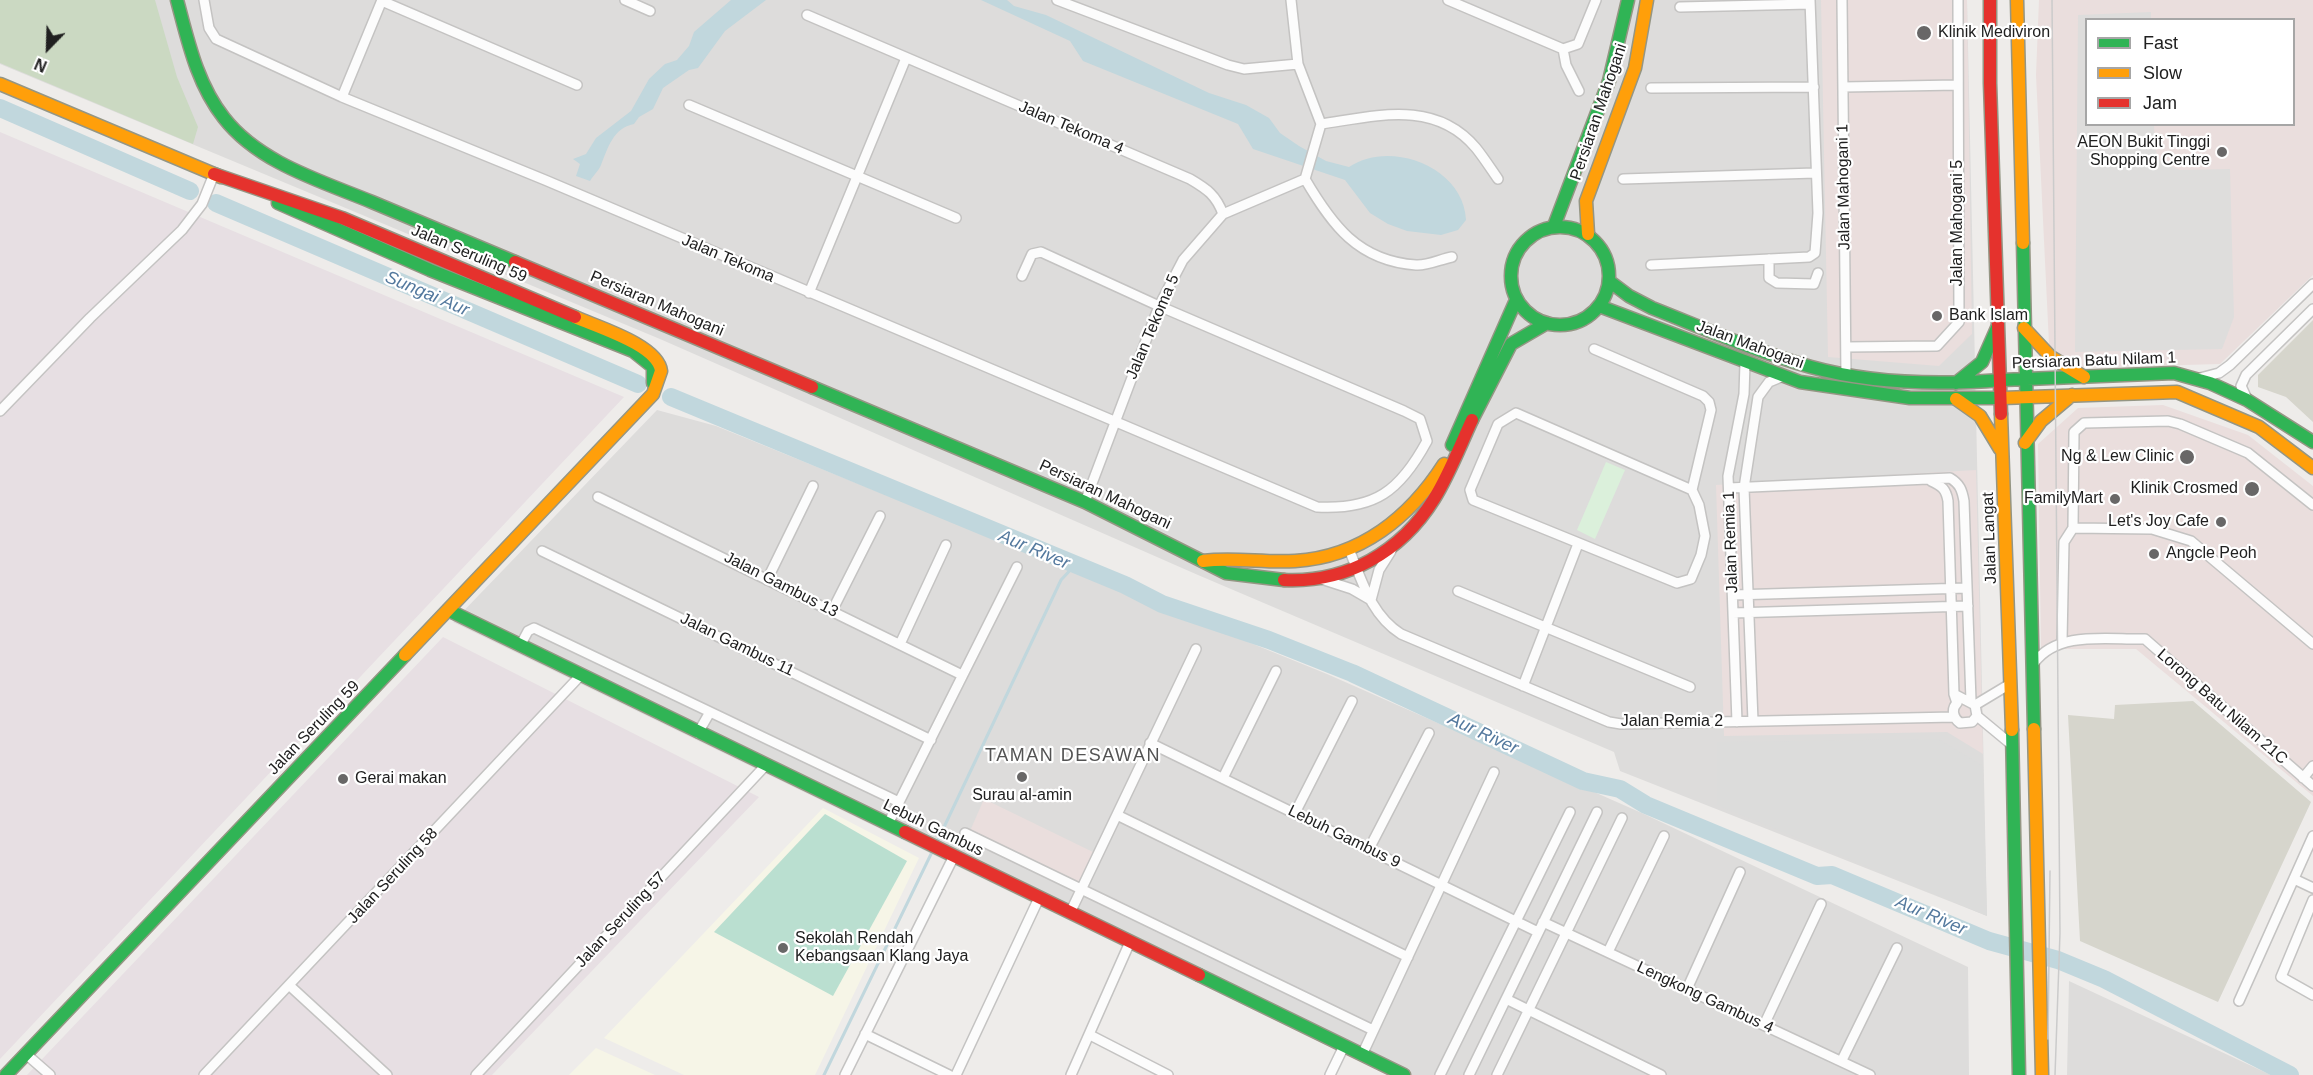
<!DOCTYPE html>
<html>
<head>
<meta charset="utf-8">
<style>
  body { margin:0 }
  #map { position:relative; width:2313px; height:1075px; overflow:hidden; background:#eeecea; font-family:Helvetica,sans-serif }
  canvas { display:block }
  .legend { position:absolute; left:2085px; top:18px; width:210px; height:108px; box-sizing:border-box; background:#fff; border:2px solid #a6a6a6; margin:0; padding:8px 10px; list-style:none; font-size:18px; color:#202020 }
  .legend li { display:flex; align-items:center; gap:12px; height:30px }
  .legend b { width:30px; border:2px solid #a6a6a6 }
  .north { position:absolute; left:18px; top:18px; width:60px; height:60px; -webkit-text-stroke:4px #fff; paint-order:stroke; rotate:203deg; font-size:16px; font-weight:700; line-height:24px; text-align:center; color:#202020 }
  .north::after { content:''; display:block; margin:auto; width:21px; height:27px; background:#202020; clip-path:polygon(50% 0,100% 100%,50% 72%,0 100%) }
</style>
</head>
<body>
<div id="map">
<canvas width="2313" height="1075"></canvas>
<ul class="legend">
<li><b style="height:8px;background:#30b455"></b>Fast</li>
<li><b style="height:8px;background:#ff9f0a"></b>Slow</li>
<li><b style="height:8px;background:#e5322d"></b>Jam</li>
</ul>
<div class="north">N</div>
</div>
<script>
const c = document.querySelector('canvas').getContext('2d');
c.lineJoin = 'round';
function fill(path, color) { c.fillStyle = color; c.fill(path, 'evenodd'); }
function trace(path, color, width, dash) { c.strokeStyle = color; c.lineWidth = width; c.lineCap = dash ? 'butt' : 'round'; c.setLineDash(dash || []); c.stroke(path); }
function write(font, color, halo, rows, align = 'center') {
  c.font = font + ' Helvetica,sans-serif'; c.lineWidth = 4.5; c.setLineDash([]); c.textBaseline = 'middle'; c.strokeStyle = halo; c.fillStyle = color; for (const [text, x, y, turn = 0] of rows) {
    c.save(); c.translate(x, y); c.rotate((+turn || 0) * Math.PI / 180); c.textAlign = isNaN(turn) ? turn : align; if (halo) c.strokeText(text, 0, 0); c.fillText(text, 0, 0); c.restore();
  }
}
fill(new Path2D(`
  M0,0H1967L1987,916L1620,771L1614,752L1198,575L660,339L0,64Z
  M657,410L716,426L1327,674L1644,814L1968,967L1969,1075H1388L453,622Z
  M2069,981L2271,1075H2067Z`), '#dddcdb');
fill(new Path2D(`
  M1821,0H1967L1972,334L1939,366L1828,357Z
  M2039,0H2313V275L2220,364L2076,368L2065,365L2049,344L2036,75ZM2086,20H2294V124H2086Z
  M2163,405L2248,435L2313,486V796L2136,649H2041L2038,444L2078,408Z
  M1976,470L1983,754L1947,732L1724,736L1716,485Z
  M984,799L1095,853L1079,884L970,831Z`), '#eadedd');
fill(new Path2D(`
  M0,132L624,397L0,1059Z
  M443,637L759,797L492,1075H27Z`), '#e7dfe3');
fill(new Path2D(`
  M823,808L919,858L815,1075H684L604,1038Z
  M596,1048L655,1075H569Z`), '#f6f5e7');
fill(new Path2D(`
  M1938,739L1983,766L1987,916L1717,805V742Z`), '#dcdcdb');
fill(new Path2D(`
  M2313,320V422L2286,397L2258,387V375Z
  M2193,701L2311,802L2218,1002L2080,941L2068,715L2114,719L2115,705Z`), '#d6d5cc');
fill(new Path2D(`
  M0,0H155L177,77L198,127L193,144L0,63Z`), '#cbd9c2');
fill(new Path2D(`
  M1606,462L1625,470L1595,539L1577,530Z`), '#dbf0db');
fill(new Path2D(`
  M825,814L907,861L833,996L714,932Z`), '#badfd0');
fill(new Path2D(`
  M2151,12V19L2086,20V124L2154,125L2155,147L2158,158L2163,163L2180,170L2230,169L2234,317L2222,349L2075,352L2078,15Z`), '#dedddc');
fill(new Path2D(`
  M731,0H766L725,31L698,68L689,70L663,88L653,109L639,117L634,124C613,128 608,148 601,165C599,170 593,176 590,181L576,176L580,164L573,159L586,154L596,138L631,111L649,79L665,64L677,60L689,46L694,32Z
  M981,0H1007L1014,6L1046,15L1209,93L1246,105L1269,118L1280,133L1299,146L1326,161L1349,167C1390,139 1464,167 1466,220L1458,230L1441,235L1407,231L1388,224L1370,213L1345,180L1253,149L1238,124L1083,61L1070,41Z`), '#c1d7dd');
trace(new Path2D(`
  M936,844L1061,580L1075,565
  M824,1075L933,850`), '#c1d7dd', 3);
trace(new Path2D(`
  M0,108L190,191
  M216,203L638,384
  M671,397L1125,585L1162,604L1269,640L1352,673L1583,781L1620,789L1646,805L1817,876L1832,875L1989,941L2058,960L2104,979L2290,1075`), '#c1d7dd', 18);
const street = new Path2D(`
  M204,0L209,28L216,39L342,97L545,180L1317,507C1375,510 1400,491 1427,441L1420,419L1404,411L1159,306L1041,252L1032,254L1022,276
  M625,0L650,11
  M1057,0L1228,65L1244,69L1298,64
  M1291,0L1298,64L1321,124
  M1448,0L1563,49L1578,44L1596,0
  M1842,0L1846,374
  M382,1L577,85
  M1680,7L1810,4
  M807,15L1190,179C1207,189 1216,195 1223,214
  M1563,49L1566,65L1579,91
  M1843,87L1958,85
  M1651,88L1814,87
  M342,97L382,0
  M689,105L956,218
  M1321,124C1376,116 1435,99 1476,148C1484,158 1491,169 1498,179
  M1305,179C1332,225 1358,261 1416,265C1427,266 1441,259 1452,257
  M1305,179L1321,124
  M1623,179L1815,173
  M1769,259V278L1777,283L1814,284L1818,273
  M1651,265L1809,257L1815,253L1818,213L1810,0
  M809,293L906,58
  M1846,347L1937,346L1959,322L1958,0
  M1594,349L1703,396L1709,402L1711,410L1692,490L1699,505L1705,536L1701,555L1691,579L1677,583L1473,500L1470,490L1498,424L1516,413L1692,490
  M2200,378L2219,373L2230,365L2313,284
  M2247,399L2241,386L2246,375L2313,309
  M0,411L90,318L182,230L202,204L214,174
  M1931,481C1942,486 1946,489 1948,501L1954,694
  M1729,488L1950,478C1960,484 1962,490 1964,501L1971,701
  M598,497L962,675
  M1085,502L1159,306L1183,260L1223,214L1305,179
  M2073,528L2152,529L2191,541L2313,644
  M1349,549C1362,581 1371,615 1401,634L1609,722L1621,724L1954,717
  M542,551L931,740
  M1318,578L1352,589L1371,600
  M767,580L813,486
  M1458,591L1690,687
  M1733,595L1967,588
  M1371,600L1379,570L1391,551
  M832,611L880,516
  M1733,613L1968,606
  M2062,641L2064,542L2073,528L2074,432L2084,423L2168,421L2180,424L2248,453L2313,505
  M900,644L946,545
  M520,646L528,631L534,628L899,802
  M2034,663C2058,630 2108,640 2145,639L2313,786
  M1523,686L1578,544
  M1954,694L1975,705L1977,716L1972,722L1960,723C1953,718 1951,709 1957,703Z
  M1975,705L2010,684
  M1977,716L2012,745
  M1753,721L1744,488L1758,397L1769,382L1781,377
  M1737,722L1728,476L1744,394L1745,363
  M698,733L710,712
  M1150,743L1538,932
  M1223,778L1276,671
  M2303,778L2313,766
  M1295,813L1352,701
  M1117,815L1408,957
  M888,824L1017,567
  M965,833L1373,1030
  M1369,849L1429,733
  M2294,879L2313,888
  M2313,900L2281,977L2313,995
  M1070,913L1196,649
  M1543,922L1870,1075
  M1608,952L1664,836
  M290,986L387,1075
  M1687,989L1740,872
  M1506,999L1661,1075
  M2239,1001L2313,836
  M1764,1025L1821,904
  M865,1034L949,1075
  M1090,1035L1168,1075
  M26,1054L50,1075
  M1362,1055L1494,772
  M1842,1060L1897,948
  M204,1075L580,676
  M476,1075L765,766
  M845,1075L954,856
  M956,1075L1039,898
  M1071,1075L1130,942
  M1330,1075L1344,1046
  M1440,1075L1570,812
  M1469,1075L1597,812
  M1497,1075L1622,818`);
const fast = new Path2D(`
  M177,0C188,41 197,84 224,118C259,163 321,181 372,202C420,222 467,242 515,262
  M278,203L430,270L633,351L653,367V383
  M1554,226L1609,81L1628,0
  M1511 276a49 49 0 1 1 98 0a49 49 0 1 1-98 0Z
  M2023,243L2034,729
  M1609,281L1629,296L1652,308C1703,328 1757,352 1811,367C1872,384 1939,385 2002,380
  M1599,306L1800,382L1910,398H2002
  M2002,380L2174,373L2210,383L2247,400L2313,442
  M1956,383L1982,362L1997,328
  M812,387L1085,502L1226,573L1284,580
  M1472,420L1511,344L1547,323
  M1452,445L1516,300
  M448,610L905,832
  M2012,730L2019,1075
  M1199,975L1404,1075
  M6,1075L405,655`);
const slow = new Path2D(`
  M2017,0L2023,243
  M0,84L221,177
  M1588,234L1586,201L1635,68L1647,0
  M2024,328L2051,357L2084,377
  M2002,398L2177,392L2259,427L2313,468
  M1956,399L1980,416L2000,449
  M2001,414L2012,730
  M2025,443L2041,421L2072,395
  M1203,561C1234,557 1264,563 1295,561C1361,557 1410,517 1444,464
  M405,655L653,394L661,371C658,345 597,327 575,317
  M2034,729L2042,1075`);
const jam = new Path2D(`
  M1990,0V83L2001,414
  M214,174L342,218L575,317
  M515,262L812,387
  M1284,580C1347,583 1401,552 1434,499C1449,475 1460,446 1472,420
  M905,832L1199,975`);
trace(street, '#c4c3c2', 12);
trace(fast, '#959684', 15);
trace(slow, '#959684', 15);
trace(jam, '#959684', 15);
trace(street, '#fcfcfc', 9);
trace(fast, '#30b455', 12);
trace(slow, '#ff9f0a', 12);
trace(jam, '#e5322d', 12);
trace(new Path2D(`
  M2052,0L2060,933L2055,1075
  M2048,1039L2050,871`), '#cbcbcb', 1.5);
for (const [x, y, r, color] of [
  [1924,33,8,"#686767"],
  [2222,152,6,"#686767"],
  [1937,316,6,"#686767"],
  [2187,457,8,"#686767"],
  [2252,489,8,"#686767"],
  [2115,499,6,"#686767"],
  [2221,522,6,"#686767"],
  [2154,554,6,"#686767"],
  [1022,777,6,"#686767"],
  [343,779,6,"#686767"],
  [783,948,6,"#686767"]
]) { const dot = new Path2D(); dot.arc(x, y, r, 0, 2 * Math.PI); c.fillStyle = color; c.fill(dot); trace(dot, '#fff', 2); }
write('16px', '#202020', '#fff', [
  ["Klinik Mediviron",1938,33],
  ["AEON Bukit Tinggi",2210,143,"right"],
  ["Shopping Centre",2210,161,"right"],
  ["Bank Islam",1949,316],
  ["Ng & Lew Clinic",2174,457,"right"],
  ["Klinik Crosmed",2238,489,"right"],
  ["FamilyMart",2103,499,"right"],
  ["Let's Joy Cafe",2209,522,"right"],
  ["Angcle Peoh",2166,554],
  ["Gerai makan",355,779],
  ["Surau al-amin",1022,796,"center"],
  ["Sekolah Rendah",795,939],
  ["Kebangsaan Klang Jaya",795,957]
], 'left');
write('16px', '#202020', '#fff', [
  ["Persiaran Mahogani",1599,112,-71],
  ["Jalan Tekoma 4",1071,128,23],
  ["Jalan Mahogani 1",1844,187,-91],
  ["Jalan Mahogani 5",1958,223,-90],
  ["Jalan Seruling 59",469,254,23],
  ["Jalan Tekoma",728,259,23],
  ["Persiaran Mahogani",657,304,23],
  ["Jalan Tekoma 5",1153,327,-67],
  ["Jalan Mahogani",1750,345,20],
  ["Persiaran Batu Nilam 1",2094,361,-2],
  ["Persiaran Mahogani",1105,495,25],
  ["Jalan Langat",1990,538,-92],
  ["Jalan Remia 1",1731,542,-92],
  ["Jalan Gambus 13",781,585,27],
  ["Jalan Gambus 11",737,645,26],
  ["Lorong Batu Nilam 21C",2222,707,41],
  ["Jalan Remia 2",1672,722],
  ["Jalan Seruling 59",314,728,-46],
  ["Lebuh Gambus",933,828,26],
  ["Lebuh Gambus 9",1344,837,26],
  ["Jalan Seruling 58",393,876,-47],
  ["Jalan Seruling 57",621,920,-47],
  ["Lengkong Gambus 4",1705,998,25]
]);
write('italic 18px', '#54799e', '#fff', [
  ["Sungai Aur",427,294,23],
  ["Aur River",1034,550,23],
  ["Aur River",1483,734,25],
  ["Aur River",1931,916,23]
]);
c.letterSpacing = '1.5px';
write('18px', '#535353', '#fff', [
  ["TAMAN DESAWAN",1073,756]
]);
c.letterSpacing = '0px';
</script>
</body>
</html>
